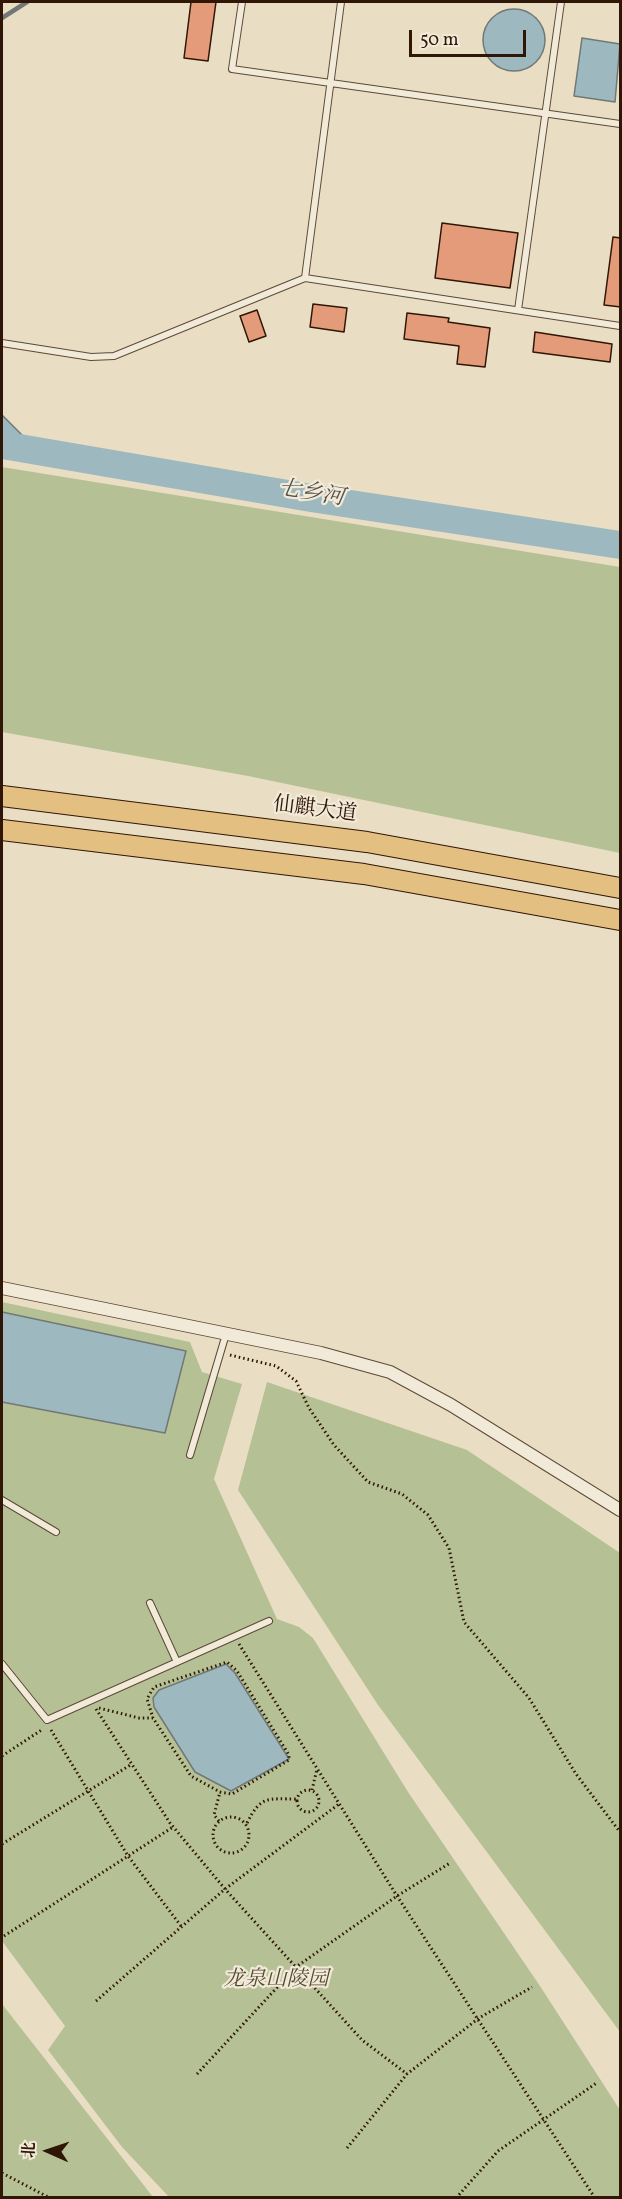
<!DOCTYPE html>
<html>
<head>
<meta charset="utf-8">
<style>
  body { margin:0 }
  #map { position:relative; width:622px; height:2199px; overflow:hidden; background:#e9dec4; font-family:Vollkorn,"Noto Serif SC",serif }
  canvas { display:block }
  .frame { position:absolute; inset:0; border:3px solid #301606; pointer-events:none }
  .north { position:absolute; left:18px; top:2121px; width:60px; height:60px; -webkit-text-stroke:4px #f1ead9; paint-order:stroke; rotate:273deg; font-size:16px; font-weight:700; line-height:24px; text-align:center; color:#301606 }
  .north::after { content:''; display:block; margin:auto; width:21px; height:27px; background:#301606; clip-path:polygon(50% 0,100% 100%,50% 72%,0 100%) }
  .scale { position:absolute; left:409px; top:30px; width:117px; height:27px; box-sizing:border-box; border:3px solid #301606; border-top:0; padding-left:8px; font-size:18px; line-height:21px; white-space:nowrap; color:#301606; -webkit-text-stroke:4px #f1ead9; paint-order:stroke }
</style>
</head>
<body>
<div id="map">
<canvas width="622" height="2199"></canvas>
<div class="frame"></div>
<div class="north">北</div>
<div class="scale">50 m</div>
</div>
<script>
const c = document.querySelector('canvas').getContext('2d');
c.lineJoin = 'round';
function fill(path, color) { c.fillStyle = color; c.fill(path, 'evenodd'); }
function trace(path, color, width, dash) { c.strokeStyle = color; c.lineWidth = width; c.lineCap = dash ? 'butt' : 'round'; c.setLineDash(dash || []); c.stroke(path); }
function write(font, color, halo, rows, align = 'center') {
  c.font = font + ' Vollkorn,"Noto Serif SC",serif'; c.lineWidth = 4.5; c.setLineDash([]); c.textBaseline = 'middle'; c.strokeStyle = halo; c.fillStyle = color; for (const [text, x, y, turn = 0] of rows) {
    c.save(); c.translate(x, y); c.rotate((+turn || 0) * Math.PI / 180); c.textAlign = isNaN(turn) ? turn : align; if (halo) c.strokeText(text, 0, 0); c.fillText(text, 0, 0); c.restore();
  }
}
fill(new Path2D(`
  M2,467L620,567V853L248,776L2,732Z
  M2,1302L190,1342L202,1372L242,1384L214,1479L277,1619L299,1627L313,1638L408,1792L540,1986L620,2110V2197H169L122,2147L48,2050L65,2026L2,1941Z
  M267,1382L467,1450L620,1553V2032L378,1705L238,1490Z
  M2,2004L153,2197H2Z`), '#b5c195');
const water = new Path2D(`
  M483 40a31 31 0 1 1 62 0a31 31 0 1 1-62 0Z
  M582,38L620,44L615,102L574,96Z
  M2,415L39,452L2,446Z
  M2,1312L186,1351L165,1433L2,1402Z
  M226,1664L235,1673L289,1759L231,1791L195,1772L154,1707L153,1698L159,1690Z`);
fill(water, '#9db9bf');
trace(water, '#717875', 1.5);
trace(new Path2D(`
  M2,18L27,2`), '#717875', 4.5);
trace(new Path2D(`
  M2,445L311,498L620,545`), '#9db9bf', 28);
const building = new Path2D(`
  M191,2H216L208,61L184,58Z
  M442,223L518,233L510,288L435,278Z
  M613,237L621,238V307L604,305Z
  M313,304L347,308L344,332L310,327Z
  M257,310L266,336L249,342L240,316Z
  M407,313L449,318L448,322L490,328L485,367L457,364L459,346L404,339Z
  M535,332L612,344L610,362L533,352Z`);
fill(building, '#e39b79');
trace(building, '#301606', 1.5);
const lane = new Path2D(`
  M242,2L232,69L620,124
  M305,278L341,2
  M518,310L561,2
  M2,343L91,357L114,356L305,278L620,326
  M190,1455L226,1334
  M2,1500L56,1532
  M150,1603L177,1662
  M2,1664L47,1720L269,1621`);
const street = new Path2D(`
  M2,1288L321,1353L390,1372L451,1405L620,1510`);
const primary = new Path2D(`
  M2,796L367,842L620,888
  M2,830L364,874L620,920`);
trace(lane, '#5e4836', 8);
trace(street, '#5e4836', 14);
trace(primary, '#301606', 22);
trace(new Path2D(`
  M230,1355L276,1366L296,1381L309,1408L334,1445L368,1482L402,1494L428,1515L449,1548L464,1622L529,1698L576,1774L620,1832
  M239,1644L397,1896L595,2198
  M99,1708L139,1718H153L191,1776L220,1792L232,1794L289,1760V1755L237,1671L227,1662L154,1687L147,1699L153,1718
  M96,1709L170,1823L225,1889L362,2040L407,2074
  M51,1730L128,1856L181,1926
  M2,1756L43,1729
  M312,1790L317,1769
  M297 1801a11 11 0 1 1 22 0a11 11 0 1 1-22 0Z
  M213 1835a18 18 0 1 1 36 0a18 18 0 1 1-36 0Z
  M219,1821L214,1815L220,1792
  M247,1823C261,1795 268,1799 297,1799
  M2,1844L132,1764
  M4,1936L173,1827
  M96,2001L225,1889L339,1804
  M197,2074L296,1967L397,1896L450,1863
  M347,2148L407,2074L479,2018L532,1987
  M2,2173L50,2198
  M456,2198L498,2151L598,2082`), '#301606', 3, [1.5, 3]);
trace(lane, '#f1ead9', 6);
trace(street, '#f1ead9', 12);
trace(primary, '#e4bf82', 20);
write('21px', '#301606', '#f1ead9', [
  ["仙麒大道",315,811,7]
]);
write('italic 21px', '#584931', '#f1ead9', [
  ["龙泉山陵园",276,1981]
]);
write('italic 22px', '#564f47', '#f1ead9', [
  ["七乡河",311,495,9]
]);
</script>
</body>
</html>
